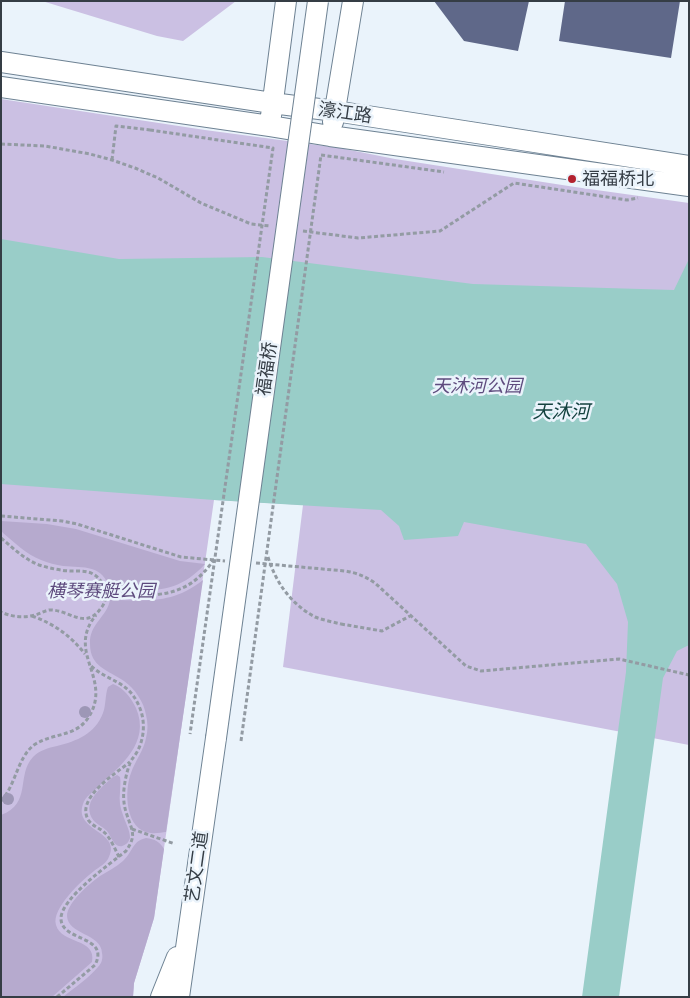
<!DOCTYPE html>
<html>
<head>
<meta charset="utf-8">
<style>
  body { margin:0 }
  #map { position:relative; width:690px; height:998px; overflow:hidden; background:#eaf3fb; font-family:"Playfair Display",serif }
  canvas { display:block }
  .frame { position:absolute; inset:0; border:2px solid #353d45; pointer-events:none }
</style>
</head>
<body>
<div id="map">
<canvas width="690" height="998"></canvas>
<div class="frame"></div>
</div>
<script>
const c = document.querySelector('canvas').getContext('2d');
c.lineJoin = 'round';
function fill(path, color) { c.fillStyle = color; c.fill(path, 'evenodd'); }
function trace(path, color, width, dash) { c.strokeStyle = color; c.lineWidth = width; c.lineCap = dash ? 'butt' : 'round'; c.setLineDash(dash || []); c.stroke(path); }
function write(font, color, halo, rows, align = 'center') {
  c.font = font + ' "Playfair Display","Noto Sans SC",serif'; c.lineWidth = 5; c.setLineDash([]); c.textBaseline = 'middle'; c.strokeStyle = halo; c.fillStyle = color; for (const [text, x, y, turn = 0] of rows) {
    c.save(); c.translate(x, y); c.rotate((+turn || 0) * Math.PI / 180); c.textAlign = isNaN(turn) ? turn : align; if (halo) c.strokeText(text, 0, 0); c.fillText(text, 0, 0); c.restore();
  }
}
fill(new Path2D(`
  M42,1H236L183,41L157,36Z
  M1,99L205,130L340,148L395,159L575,187L689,203V745L283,667L303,505L214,500L154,918L134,983L133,997H1Z`), '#cbc0e3');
fill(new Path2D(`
  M1,521L47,524L76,529L180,561L205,564C176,596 150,590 110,590C103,564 84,568 63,566C56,565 48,563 41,560C26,554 15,543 3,533L1,530Z
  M203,580L166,832C162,832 156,834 151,833C125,831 124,791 131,773C135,761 144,750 146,738C148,730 148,723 146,715C144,702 135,689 124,681C108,670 90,667 90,644C89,624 107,617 110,600C147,600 171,605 203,580Z
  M113,684C124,688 131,698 136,708C151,743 120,766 98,787C93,792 85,797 83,804C73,832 124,831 108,859C105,864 99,867 94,871C82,880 51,909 56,925C61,944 97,938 92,962L52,997H1V815C32,804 16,775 33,757C40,750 48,748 57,746C77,741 95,734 103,713C106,705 105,695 108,687Z
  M117,775L120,777C121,782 120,787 120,792C119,800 120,808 123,815C125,822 130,830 130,838C129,840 128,843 126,844C115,852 112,837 107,831C103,827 98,825 94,821C80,803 101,788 113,777Z
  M146,838C155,839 160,842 164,849L154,918L134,983L133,997H63C74,988 89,978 98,967C102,963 103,958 102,953C101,933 68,935 67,916C67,903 90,883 100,876C108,871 116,867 123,861C133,852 132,841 146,838Z`), '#b6aace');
fill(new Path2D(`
  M1,239L119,259L262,257L473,284L674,290L688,261L689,256V645L677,651L663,678L619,997H582L626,672L628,622L617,584L586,544L464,522L458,536L404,540L399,526L381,510L214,500L1,484Z`), '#99cdc8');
fill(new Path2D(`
  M434,1H529L518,51L464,41Z
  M565,1H680L671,58L559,41Z`), '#5f6889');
const secondary = new Path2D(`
  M1,62L272,103L335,111L689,166
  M1,87L270,126L330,136L689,186
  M271,116L286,1
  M333,122L353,1
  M161,997L177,957
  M179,997L216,738`);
trace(secondary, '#6e8293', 22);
trace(new Path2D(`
  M1,144L45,146L90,154L112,160L135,168L158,178L201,203L251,224L270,226
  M112,160L116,126L150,130
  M303,231L358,238L440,231L514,183L627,200L638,198
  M1,516L62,521L77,524L181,557L225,561
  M1,538C13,548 24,559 39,565C46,567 53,569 61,570C69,572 79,570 88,572C97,574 105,584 106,594C106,599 104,605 101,608C85,631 69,609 49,610C44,611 40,614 35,615C24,618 12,617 1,612
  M256,563L345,571C357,573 365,576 375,583L466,666L481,671L619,659L689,675
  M32,616C54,624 70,635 85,654
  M341,624L382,631L410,616
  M1,801C16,785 17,758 34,745C55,731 79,739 92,711C108,675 67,651 96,615
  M132,829L175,844
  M119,857C115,849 111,839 105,833C100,828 94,827 89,821C74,799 115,774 130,762
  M57,997L95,965C110,935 62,942 61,919C60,899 111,863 126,851C137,835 132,831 127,815C124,807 123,798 124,789C125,780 127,771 130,763C132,758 136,755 138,750C145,736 145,719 139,706C128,680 108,682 90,665`), '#939ba3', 3, [4, 2.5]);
trace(secondary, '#fff', 20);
const secondaryBridge = new Path2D(`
  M216,738L318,1`);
trace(secondaryBridge, '#6e8293', 22, []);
trace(new Path2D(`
  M150,130L273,148L190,734
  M268,557C276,583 291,604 315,617C323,620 333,622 341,624
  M106,595C152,595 186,602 215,558
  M241,741L321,155L444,172`), '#939ba3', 3, [4, 2.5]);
trace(secondaryBridge, '#fff', 20);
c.fillStyle = '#9d97b6';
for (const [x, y] of [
  [85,712],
  [8,799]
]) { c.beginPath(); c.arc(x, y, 6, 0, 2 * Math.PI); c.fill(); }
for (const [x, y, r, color] of [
  [572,179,5,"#b3222f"]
]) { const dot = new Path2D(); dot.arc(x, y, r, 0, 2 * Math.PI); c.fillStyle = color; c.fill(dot); trace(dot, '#eaf3fb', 2); }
write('18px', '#353d45', '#eaf3fb', [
  ["濠江路",345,113,8],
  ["福福桥",267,369,-82],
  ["艺文二道",197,867,-82]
]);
write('18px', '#353d45', '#eaf3fb', [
  ["福福桥北",582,179]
], 'left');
write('italic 18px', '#5e4b7e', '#eaf3fb', [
  ["天沐河公园",477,386],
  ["横琴赛艇公园",101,591]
]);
write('italic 19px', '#13423f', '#eaf3fb', [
  ["天沐河",561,412]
]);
</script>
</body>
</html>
